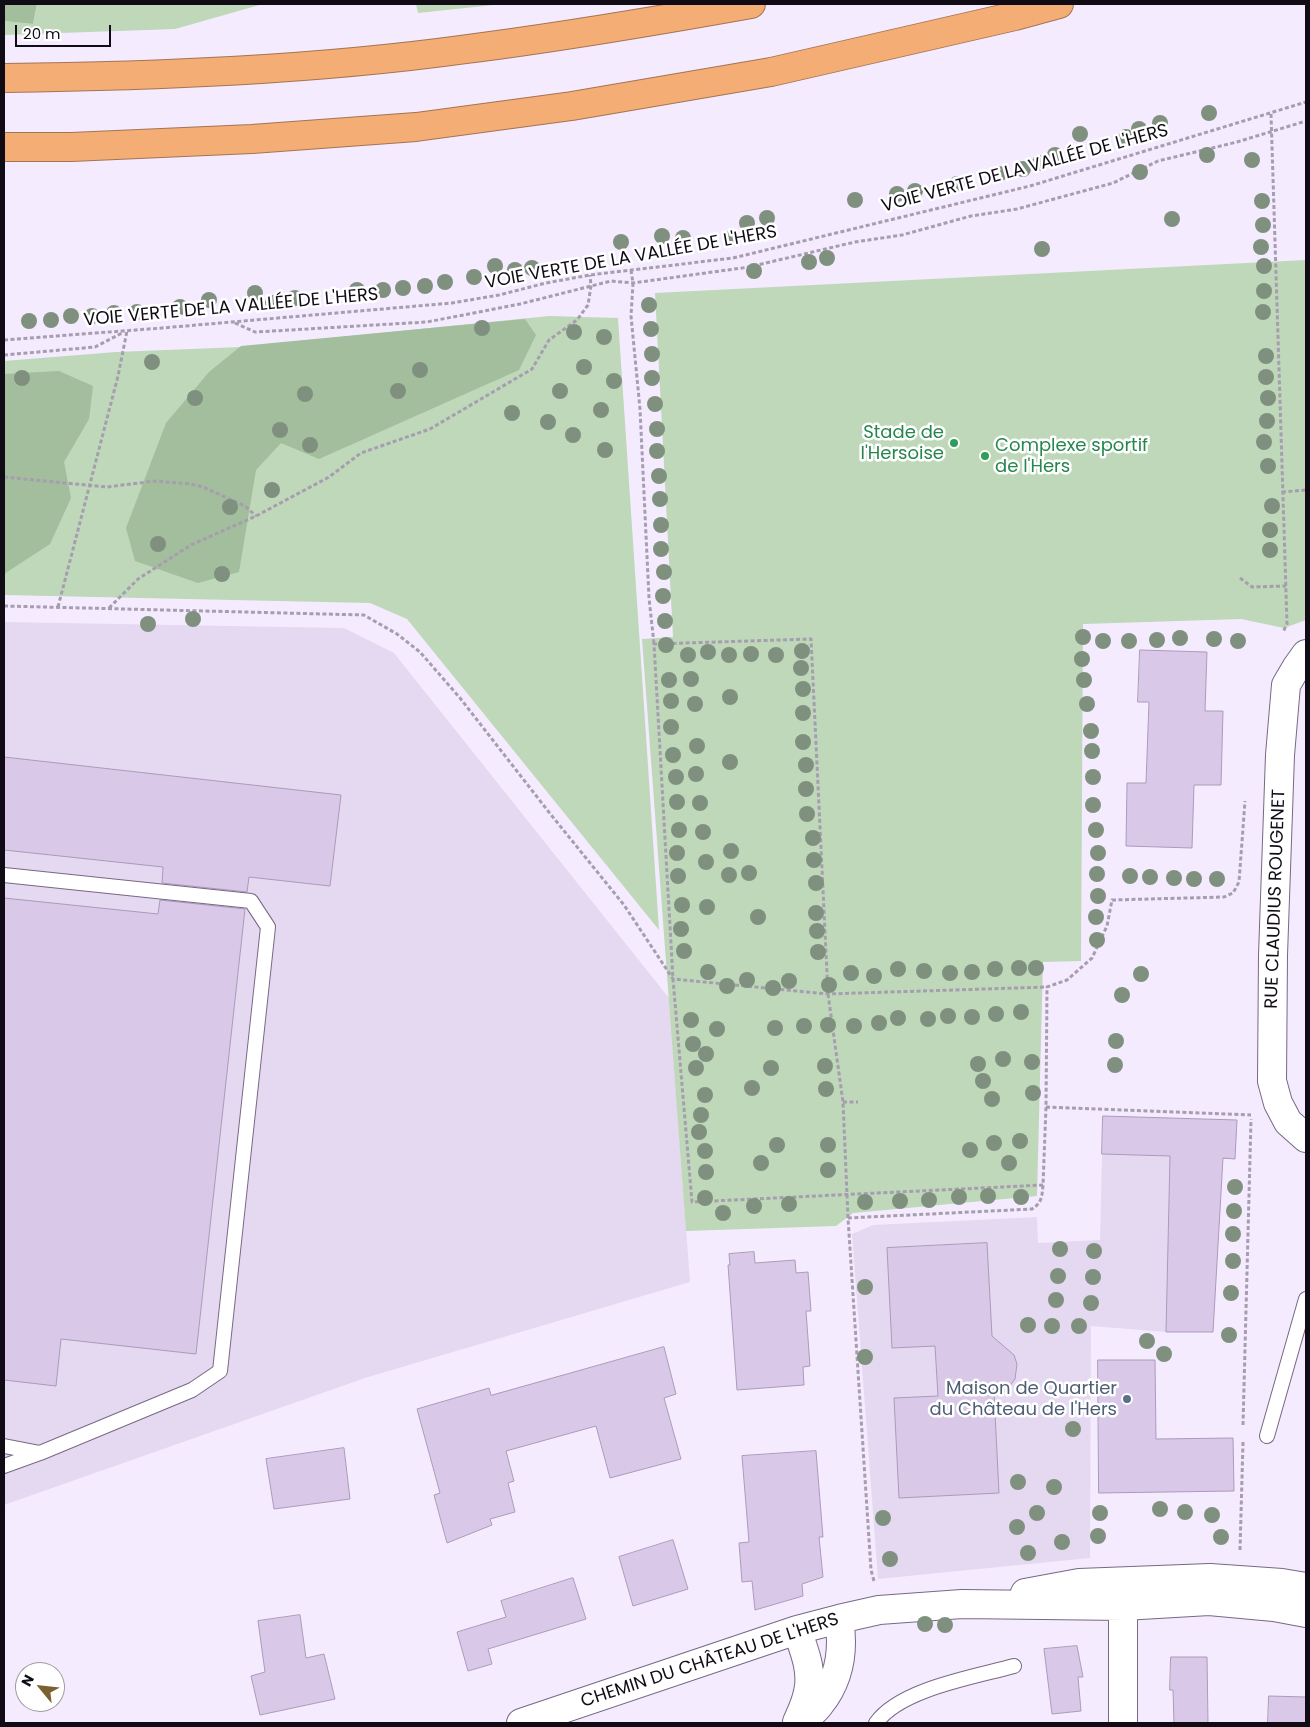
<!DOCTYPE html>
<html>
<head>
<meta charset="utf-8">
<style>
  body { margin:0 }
  #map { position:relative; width:1310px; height:1727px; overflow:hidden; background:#f5ebff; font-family:Poppins,sans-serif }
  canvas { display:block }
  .frame { position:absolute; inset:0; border:5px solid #100b15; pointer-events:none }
  .north { position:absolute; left:15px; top:1662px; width:50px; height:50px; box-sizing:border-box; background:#fff; border:1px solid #9f9da1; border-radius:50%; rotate:298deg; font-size:14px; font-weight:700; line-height:20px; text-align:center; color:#100b15 }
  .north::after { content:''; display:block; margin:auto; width:18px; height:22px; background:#7a6132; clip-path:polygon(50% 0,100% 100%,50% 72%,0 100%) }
  .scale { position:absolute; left:15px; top:25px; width:96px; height:22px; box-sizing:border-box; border:2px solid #100b15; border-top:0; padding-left:6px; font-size:15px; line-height:18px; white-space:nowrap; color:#100b15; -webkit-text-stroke:4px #fff; paint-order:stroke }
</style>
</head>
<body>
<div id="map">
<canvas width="1310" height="1727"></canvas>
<div class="frame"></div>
<div class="north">N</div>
<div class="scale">20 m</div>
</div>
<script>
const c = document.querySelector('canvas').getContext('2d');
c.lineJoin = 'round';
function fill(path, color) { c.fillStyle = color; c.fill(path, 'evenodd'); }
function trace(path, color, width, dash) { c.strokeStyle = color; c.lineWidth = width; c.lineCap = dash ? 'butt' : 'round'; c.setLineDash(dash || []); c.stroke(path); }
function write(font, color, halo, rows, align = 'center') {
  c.font = font + ' Poppins,sans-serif'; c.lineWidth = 5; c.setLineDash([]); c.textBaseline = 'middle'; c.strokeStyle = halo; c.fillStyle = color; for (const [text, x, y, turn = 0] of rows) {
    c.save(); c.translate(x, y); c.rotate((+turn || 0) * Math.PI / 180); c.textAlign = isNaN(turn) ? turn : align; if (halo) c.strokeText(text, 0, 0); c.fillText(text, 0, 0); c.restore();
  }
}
fill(new Path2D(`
  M4,622L344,628L394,653L669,998L690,1282L365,1378L4,1505Z
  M1103,1116L1237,1120L1235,1159H1222L1213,1332H1166L1091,1326L1090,1558L878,1579L852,1234L873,1225L1037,1217L1038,1243L1100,1240Z`), '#e5d9f1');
fill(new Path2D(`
  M37,4H263L175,29L4,35V21L33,24Z
  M416,4H503L418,13Z
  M1306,260V620L1284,628L1241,619L1083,624L1081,961L1043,962L1037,1196L853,1213L836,1226L686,1231L642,639L673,637L655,293Z
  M549,316L618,318L659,930L407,619L370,603L4,595V361L116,352L241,347Z`), '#bed8b9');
fill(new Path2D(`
  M4,4H37L33,24L4,21Z
  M525,319L536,335L519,370L319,459L281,443L256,470L239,572L198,583L135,561L126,528L166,423L209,372L241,346Z
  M59,371L93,386L89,419L64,462L71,498L50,544L4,574V374Z`), '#a2be9c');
const building = new Path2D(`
  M1140,650L1207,652L1205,711H1223L1221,785H1194L1192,848L1126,846L1127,783H1146L1149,702H1138Z
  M4,757L341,795L330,886L249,877L247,892L162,883L163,867L4,850Z
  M4,898L158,914L160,900L245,909L196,1354L61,1339L56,1386L4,1380Z
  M1103,1116L1237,1120L1235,1159L1223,1158L1213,1332H1166L1170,1156L1102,1154Z
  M987,1243L992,1336L1014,1355L1017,1364L1015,1379L1006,1391L994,1393L999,1493L899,1498L894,1398L938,1396L935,1346L892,1348L887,1248Z
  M754,1252L755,1263L795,1260L796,1273L808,1272L811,1311H806L810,1366L803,1367L804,1385L737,1390L728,1265H730L729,1254Z
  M664,1347L676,1394L664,1398L681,1459L610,1478L596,1426L506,1451L514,1481L508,1483L515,1512L490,1519L492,1525L447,1543L434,1495L440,1493L417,1409L489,1388L491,1395Z
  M1098,1360H1155L1156,1439L1233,1438L1234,1491L1099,1493Z
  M344,1448L350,1499L274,1509L266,1459Z
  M816,1451L823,1537H819L823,1577L802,1584L803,1596L755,1610L752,1581L742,1582L739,1543L749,1542L742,1456Z
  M673,1540L688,1589L633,1606L619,1557Z
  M573,1578L586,1619L488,1649L492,1664L468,1671L457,1632L506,1617L501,1601Z
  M300,1615L306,1658L324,1654L335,1699L260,1715L251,1676L265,1672L258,1621Z
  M1077,1646L1083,1677H1078L1081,1711L1052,1714L1044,1649Z
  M1171,1657H1207L1208,1723H1174L1173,1690H1170Z
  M1269,1696L1306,1697V1723H1268Z`);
fill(building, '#d9c8e8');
trace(building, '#ab9bb9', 1);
const lane = new Path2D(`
  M4,875L251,901L268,927L220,1371L192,1390L40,1453L4,1466
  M1267,1436L1306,1299
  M4,1446L40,1453
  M876,1723C900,1689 974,1677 1014,1666`);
const street = new Path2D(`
  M1306,654L1296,668L1286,685L1280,755L1273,955L1272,1081L1278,1103L1288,1122L1306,1138
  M1025,1593L1079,1583L1210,1578L1282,1583L1306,1587
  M797,1722C801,1713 806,1703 808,1692C813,1671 804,1650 797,1630
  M521,1723L797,1630L839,1619L879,1610L962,1604L1123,1606L1209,1601L1274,1607L1306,1613
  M801,1723C807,1717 815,1711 820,1704C840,1679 844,1649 839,1619
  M1123,1723V1606L1125,1587`);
const highway = new Path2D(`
  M4,78C158,76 314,70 467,49C562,37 656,21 751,4
  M4,147H71L252,139L416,127L572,106L771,72L1015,16L1059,4`);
trace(lane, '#776884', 16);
trace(street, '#776884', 30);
trace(highway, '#a47453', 30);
trace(new Path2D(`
  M1271,114L1287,624L1283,632
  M631,270L633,283L631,316L640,409L649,598L654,644
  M235,323L255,332L427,322L520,304L611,281L633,283L749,267L855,242L902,235L971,216L1017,209L1113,183L1158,161L1237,142L1306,121
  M4,340L162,328L452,303L499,295L546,283L590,275L733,258L1030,186L1306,102
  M4,355L95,347L124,332
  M4,477L107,487L155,481L191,484L203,487L245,506L256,516
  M1282,492L1306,490
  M1240,578L1252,587L1286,586
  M4,606L364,615L397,634L420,652L460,698L548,811L624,905L673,979L828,994L1047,987
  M58,607L118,376L127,331
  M109,608L138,579L191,545L256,516L329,477L361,453L430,429L532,369L549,340L577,320L588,305L591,286L590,275
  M843,1102H858
  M1046,1107L1251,1115
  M848,1218L843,1102L828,994L811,639L654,644L673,979L692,1202L1043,1185
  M1243,1425L1251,1119
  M1240,1550L1243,1442
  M874,1581L871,1570L848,1218L1032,1209C1042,1203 1042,1196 1043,1185L1046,1107L1047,987L1067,980L1092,958L1107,926L1112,900L1224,897L1233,893L1239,882L1245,801`), '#a69eaf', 3, [4, 2.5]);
trace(lane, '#fff', 14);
trace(street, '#fff', 28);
trace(highway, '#f4ad75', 28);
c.fillStyle = '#7f907f';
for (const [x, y] of [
  [1209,113],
  [1160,123],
  [1139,129],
  [1080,134],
  [1126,137],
  [1055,155],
  [1207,155],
  [1252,160],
  [1040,163],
  [1023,169],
  [1140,172],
  [999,174],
  [957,184],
  [915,191],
  [897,194],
  [855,200],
  [1262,201],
  [767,218],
  [1172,219],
  [747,223],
  [1263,225],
  [662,236],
  [683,238],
  [732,238],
  [621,242],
  [1261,247],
  [1042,249],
  [827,258],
  [809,262],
  [495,266],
  [1264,266],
  [532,268],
  [515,270],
  [754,271],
  [474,277],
  [445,282],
  [425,286],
  [403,288],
  [357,290],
  [383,290],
  [1264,291],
  [255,293],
  [295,298],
  [209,300],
  [273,303],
  [649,305],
  [180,307],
  [137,312],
  [1263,312],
  [114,313],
  [71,316],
  [92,316],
  [51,320],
  [29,321],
  [482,328],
  [651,329],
  [574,332],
  [604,337],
  [652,354],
  [1266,356],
  [152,362],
  [584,367],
  [420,370],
  [1266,377],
  [22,378],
  [652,378],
  [614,381],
  [398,391],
  [560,391],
  [305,394],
  [195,398],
  [1268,398],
  [655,404],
  [601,410],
  [512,413],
  [1267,421],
  [548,422],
  [657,429],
  [280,430],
  [573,435],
  [1264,442],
  [310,445],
  [605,450],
  [657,451],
  [1268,466],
  [659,476],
  [272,490],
  [660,499],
  [1272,506],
  [230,507],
  [661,525],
  [1270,530],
  [158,544],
  [661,549],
  [1270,550],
  [664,572],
  [222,574],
  [663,596],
  [193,619],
  [665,621],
  [148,624],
  [1083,637],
  [1180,638],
  [1214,639],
  [1157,640],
  [1103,641],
  [1129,641],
  [1238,641],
  [666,645],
  [802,651],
  [708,652],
  [751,654],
  [688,655],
  [729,655],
  [776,655],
  [1082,659],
  [801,668],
  [691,679],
  [669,680],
  [1084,680],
  [803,689],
  [730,697],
  [671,701],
  [695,704],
  [1087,704],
  [803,713],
  [671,727],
  [1091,731],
  [803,742],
  [697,746],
  [1092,751],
  [673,755],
  [730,762],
  [806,765],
  [696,774],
  [676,777],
  [1093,777],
  [806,789],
  [677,802],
  [700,803],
  [1093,805],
  [807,814],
  [679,830],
  [1096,830],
  [703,832],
  [813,838],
  [731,851],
  [677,853],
  [1098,853],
  [814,860],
  [706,862],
  [749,873],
  [1097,874],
  [729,875],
  [678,876],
  [1130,876],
  [1150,877],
  [1174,878],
  [1194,879],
  [1217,879],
  [816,883],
  [1098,896],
  [682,905],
  [707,907],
  [816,913],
  [758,917],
  [1096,917],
  [681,929],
  [817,931],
  [1097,940],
  [684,951],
  [818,952],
  [1019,968],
  [1036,968],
  [898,969],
  [995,969],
  [924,971],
  [708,972],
  [972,972],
  [851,973],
  [950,973],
  [1141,974],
  [874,976],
  [747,980],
  [789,981],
  [829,985],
  [727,986],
  [773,988],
  [1122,995],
  [1021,1012],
  [996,1014],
  [948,1016],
  [972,1017],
  [898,1018],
  [928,1019],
  [691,1020],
  [879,1023],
  [828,1025],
  [804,1026],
  [854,1026],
  [775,1028],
  [717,1029],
  [1116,1041],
  [693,1044],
  [706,1054],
  [1003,1059],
  [1032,1062],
  [978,1064],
  [1115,1065],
  [825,1066],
  [696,1068],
  [771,1068],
  [983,1081],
  [752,1088],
  [826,1089],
  [1033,1093],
  [705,1095],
  [992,1099],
  [701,1115],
  [699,1132],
  [1020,1141],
  [994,1143],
  [777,1145],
  [828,1145],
  [970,1150],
  [705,1151],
  [761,1163],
  [1009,1163],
  [828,1170],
  [706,1172],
  [1235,1187],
  [988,1196],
  [959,1197],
  [1021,1197],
  [705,1198],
  [929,1200],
  [900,1201],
  [865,1202],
  [789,1204],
  [754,1206],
  [1234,1211],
  [723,1213],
  [1233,1234],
  [1060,1249],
  [1094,1251],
  [1233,1261],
  [1058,1276],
  [1093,1277],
  [865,1287],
  [1231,1293],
  [1056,1300],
  [1091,1303],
  [1028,1325],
  [1052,1326],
  [1079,1326],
  [1229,1335],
  [1147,1341],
  [1164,1354],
  [865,1357],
  [1073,1429],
  [1018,1482],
  [1054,1487],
  [1160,1509],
  [1185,1512],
  [1037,1513],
  [1100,1513],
  [1212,1515],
  [883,1518],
  [1017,1527],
  [1098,1536],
  [1221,1537],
  [1062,1542],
  [1028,1553],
  [890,1559],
  [925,1624],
  [945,1625]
]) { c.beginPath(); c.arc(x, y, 8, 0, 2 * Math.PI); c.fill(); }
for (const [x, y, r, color] of [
  [954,443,5,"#2e9e5b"],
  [985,456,5,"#2e9e5b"],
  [1127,1399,5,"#5c6f8a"]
]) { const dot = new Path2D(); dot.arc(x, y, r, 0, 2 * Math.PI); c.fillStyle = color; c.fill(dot); trace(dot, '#fff', 2); }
write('18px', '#100b15', '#fff', [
  ["VOIE VERTE DE LA VALLÉE DE L'HERS",1025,169,-15],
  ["VOIE VERTE DE LA VALLÉE DE L'HERS",631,258,-10],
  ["VOIE VERTE DE LA VALLÉE DE L'HERS",231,308,-5],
  ["RUE CLAUDIUS ROUGENET",1276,899,-88],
  ["CHEMIN DU CHÂTEAU DE L'HERS",710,1661,-18]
]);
write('18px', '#27864d', '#fff', [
  ["Stade de",944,433],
  ["l'Hersoise",944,454],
  ["Complexe sportif",995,446,"left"],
  ["de l'Hers",995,467,"left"]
], 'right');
write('18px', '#4e5e75', '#fff', [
  ["Maison de Quartier",1117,1389],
  ["du Château de l'Hers",1117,1410]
], 'right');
</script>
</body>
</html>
